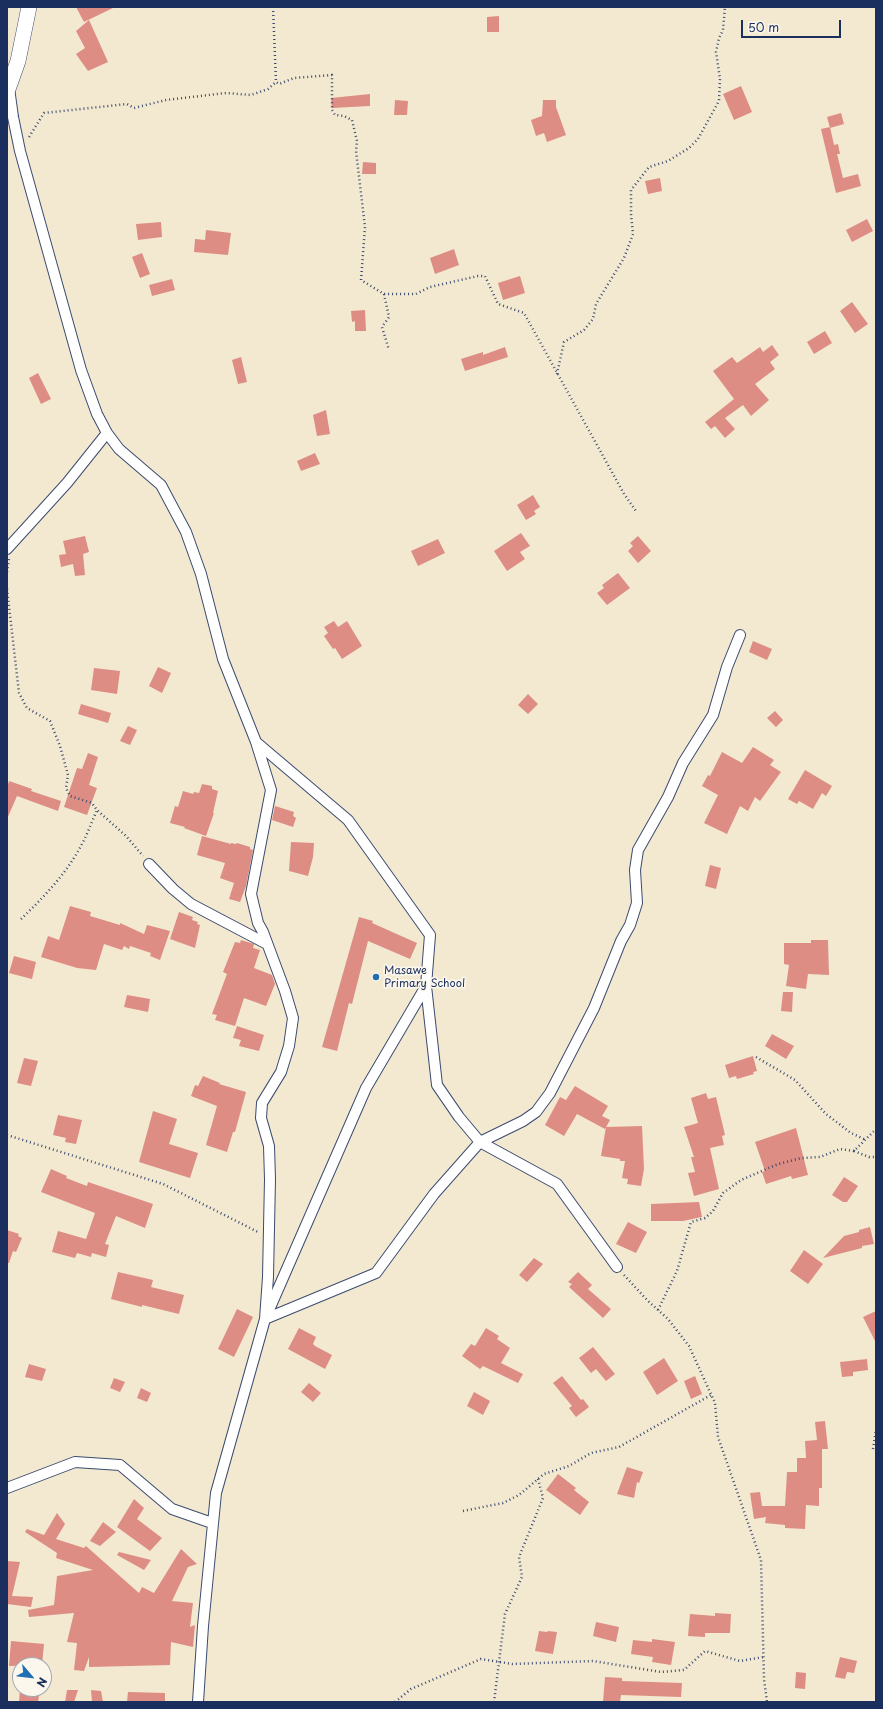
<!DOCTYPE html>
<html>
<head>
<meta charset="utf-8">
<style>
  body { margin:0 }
  #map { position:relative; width:883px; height:1709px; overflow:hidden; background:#f3e9d1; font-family:"Playpen Sans",sans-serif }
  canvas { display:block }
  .frame { position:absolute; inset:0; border:8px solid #1b2f5e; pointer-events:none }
  .north { position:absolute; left:12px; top:1657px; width:40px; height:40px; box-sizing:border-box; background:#fbf7ec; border:1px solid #a1a7b3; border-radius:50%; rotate:118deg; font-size:11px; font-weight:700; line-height:16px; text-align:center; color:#1b2f5e }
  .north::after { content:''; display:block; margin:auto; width:14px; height:18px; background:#1f6fb2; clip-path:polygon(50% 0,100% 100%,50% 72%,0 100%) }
  .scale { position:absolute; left:741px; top:20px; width:100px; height:18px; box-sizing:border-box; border:2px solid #1b2f5e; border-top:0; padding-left:5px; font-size:12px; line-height:14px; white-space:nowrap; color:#1b2f5e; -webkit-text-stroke:3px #fbf7ec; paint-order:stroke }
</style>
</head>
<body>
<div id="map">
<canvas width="883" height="1709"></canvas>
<div class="frame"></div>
<div class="north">N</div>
<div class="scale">50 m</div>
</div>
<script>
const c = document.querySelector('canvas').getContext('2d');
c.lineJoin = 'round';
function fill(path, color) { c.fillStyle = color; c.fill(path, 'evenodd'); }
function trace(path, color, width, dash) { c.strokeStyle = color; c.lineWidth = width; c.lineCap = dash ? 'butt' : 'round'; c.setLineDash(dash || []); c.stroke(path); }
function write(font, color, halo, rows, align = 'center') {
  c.font = font + ' "Playpen Sans",sans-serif'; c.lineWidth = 3.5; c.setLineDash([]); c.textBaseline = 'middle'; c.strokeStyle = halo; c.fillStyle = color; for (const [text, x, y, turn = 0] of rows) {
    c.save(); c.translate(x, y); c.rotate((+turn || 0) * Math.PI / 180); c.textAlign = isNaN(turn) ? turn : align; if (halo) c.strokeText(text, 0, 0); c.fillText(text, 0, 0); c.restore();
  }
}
fill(new Path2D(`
  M76,7H115L84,22Z
  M499,16V32H487V17Z
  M89,20L108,62L88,71L76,54L85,48L76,31Z
  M741,86L752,112L734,120L723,94Z
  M370,94V106L332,108L331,98Z
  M395,100L408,101L407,115H394Z
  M543,100H556V107L566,135L547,142L544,133L536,136L531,120L542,116Z
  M841,113L844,124L830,128L827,117Z
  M830,127L834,145L838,144L840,154H837L843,178L858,174L861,186L836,193L821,129Z
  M363,162L376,163V174H362Z
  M660,178L662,191L648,194L645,181Z
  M867,219L873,231L852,242L846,230Z
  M161,222L162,237L138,240L136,224Z
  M206,230L231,233L228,255L194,252L195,239L205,240Z
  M454,249L459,265L435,274L430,258Z
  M142,253L150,274L140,278L132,257Z
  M520,276L525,293L503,300L498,283Z
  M172,279L175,290L152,296L149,285Z
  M852,302L868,324L855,333L840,311Z
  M365,310L366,331H355V321L352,322L351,311Z
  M825,331L832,343L814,354L807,342Z
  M772,345L779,355L770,362L775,369L755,384L769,400L751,416L743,405L725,418L735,429L725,438L715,426L711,429L705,422L734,399L713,371L732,357L737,363L760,347L763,352Z
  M505,347L508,357L465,371L461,359L483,352V355Z
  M241,357L247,382L238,384L232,360Z
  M38,373L51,399L41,404L29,378Z
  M326,410L330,434L317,436L313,415Z
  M315,453L320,464L301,471L297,461Z
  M533,495L540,507L534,511L536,514L526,520L517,505Z
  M521,533L530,546L520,552L525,559L507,571L494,551Z
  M85,536L89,552L83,554L85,575L75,576L73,564L61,567L59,555L66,554L63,541Z
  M638,536L651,551L638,563L628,551L633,546L630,543Z
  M438,539L445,553L418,566L411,551Z
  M618,573L630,588L607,605L597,593L604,588L602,585Z
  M334,621L338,627L347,621L362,646L342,659L335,648L333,649L324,636L328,633L324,627Z
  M753,641L772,649L767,660L749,652Z
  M158,667L171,673L162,693L149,686Z
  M94,668L120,671L117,694L91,690Z
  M528,694L538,704L528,714L518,705Z
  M81,704L111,713L108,723L78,714Z
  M775,711L783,720L776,727L767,718Z
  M128,726L137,730L130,745L120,741Z
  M753,747L774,760L770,765L781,772L760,801L755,797L748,811L740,806L727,834L704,823L718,795L702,786L708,775L710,776L722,752L742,763Z
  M88,753L98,757L89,785L97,788L87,815L64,807L77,768L82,769Z
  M805,770L832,786L826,796L822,793L813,809L799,801L797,804L788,799Z
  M9,781L32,789L31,791L61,801L58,811L17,796L7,819V788Z
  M202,784L212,786V789L218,791L213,813H214L206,836L184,828L185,827L170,823L175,806L178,807L183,791L193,794L194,792L199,793Z
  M275,806L294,812L293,816L296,818L293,827L272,820Z
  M202,836L231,844V843L236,844L237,843L250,847V849L253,850L246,886L240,902L229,899L234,883L220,878L225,863L197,855Z
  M291,842L314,843L313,857L308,876L289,871Z
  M710,865L721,868L716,889L705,886Z
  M70,906L91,912L90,916L120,925V923L144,934L147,925L170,931L160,960L150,956L151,953L130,946L129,949L124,946L122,950L104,944L96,970L77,968L41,957L48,936L59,940Z
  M179,912L193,917L192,920L198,922L197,924L200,925L195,948L170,939Z
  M359,917L373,921L372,923L417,943L410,959L368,941L352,1004L349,1003L337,1051L322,1047Z
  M241,940L254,944L253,948L260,950L254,968L272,975L275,984L266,1006L244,998L235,1026L215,1020L217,1015L212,1014L227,974L223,972L235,942L240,943Z
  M811,940H828L829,975L808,974L806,989L786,986L789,965L784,964V943H811Z
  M14,956L36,962L32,979L9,973Z
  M783,992H793L792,1012L781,1011Z
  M127,995L150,999L148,1012L124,1007Z
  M237,1026L264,1035L259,1051L239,1046L241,1040L233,1038Z
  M772,1034L794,1046L786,1059L765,1046Z
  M753,1056L757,1071L753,1072L754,1074L737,1079L736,1076L729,1078L725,1065Z
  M24,1058L38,1061L31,1086L17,1083Z
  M203,1076L220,1083L219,1084L246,1092L235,1132H233L227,1152L206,1145L217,1106L191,1096L195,1085L198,1086Z
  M575,1086L608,1106L602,1116L610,1120L605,1129L577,1114L564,1136L545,1125L560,1097L566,1100Z
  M706,1093L708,1099L716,1097L725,1135L722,1136L724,1145L710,1148L719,1189L694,1196L688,1173L695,1172L691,1157H694L684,1127L698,1123L691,1098Z
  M153,1111L177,1119L169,1144L198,1153L190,1178L139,1162Z
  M58,1115L82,1120L76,1144L65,1142L66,1138L53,1135Z
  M642,1126L644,1169L641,1186L627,1184L628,1179L622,1178L625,1161H620V1159L601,1156L606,1127Z
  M796,1128L808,1175L792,1179L791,1176L766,1184L762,1172L765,1171L755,1142Z
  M51,1169L67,1176L66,1178L87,1186L88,1182L153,1204L145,1228L116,1216L105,1244L109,1245L106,1257L92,1253L91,1257L77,1253L75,1258L52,1252L58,1231L86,1239L95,1213L41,1192Z
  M844,1177L858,1186L847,1202H843L832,1195Z
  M699,1202L702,1217L683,1221H651V1204Z
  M628,1222L647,1232L636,1253L616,1244Z
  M870,1227L874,1244L862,1246V1248L823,1258L844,1236L859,1232V1230Z
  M7,1230L19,1234L18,1236L22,1238L16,1252L13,1251L9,1263H7Z
  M804,1250L823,1264L808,1284L790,1271Z
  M534,1258L543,1264L527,1282L519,1275Z
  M118,1272L153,1280L151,1287L184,1295L179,1314L142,1305V1307L111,1299Z
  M578,1272L592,1285L588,1289L611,1309L603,1318L569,1287L572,1284L568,1282Z
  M237,1309L253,1317L234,1357L218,1349Z
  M876,1311V1343L863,1317Z
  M299,1328L316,1337L313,1344L315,1346L332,1355L325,1369L288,1349Z
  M486,1328L499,1336L497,1339L510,1348L501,1363L523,1374L518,1383L483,1366L480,1369L462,1356L471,1344L475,1346Z
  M593,1347L615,1374L606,1381L596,1369L591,1373L579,1358Z
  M664,1358L678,1381L657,1395L643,1372Z
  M867,1359L868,1370L853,1372V1376L842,1377L840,1362Z
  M29,1364L46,1369L42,1381L25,1377Z
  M562,1376L581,1400L583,1399L589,1407L576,1417L569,1408L572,1406L553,1383Z
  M695,1376L702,1394L691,1399L684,1381Z
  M114,1378L125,1382L120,1392L110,1388Z
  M309,1383L321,1393L313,1402L301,1392Z
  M141,1388L151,1393L147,1402L137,1398Z
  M474,1392L490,1401L483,1415L467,1406Z
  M825,1421L828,1449H822V1488H819V1506L806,1505L805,1529L785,1528V1525L765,1523L766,1517L754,1519L750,1493L760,1492L762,1506H785L787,1472H797V1458H806L805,1441L817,1440L815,1422Z
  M627,1467L643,1472L639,1483L637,1482L634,1498L617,1494Z
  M558,1474L576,1488L574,1490L589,1502L580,1515L546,1490Z
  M134,1499L144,1508L137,1519L162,1538L150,1551L117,1527Z
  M57,1513L65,1524L56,1539L84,1548L86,1546L139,1593L142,1587L154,1593L181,1549L197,1564L188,1567L172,1601L193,1603L190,1627L195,1625L193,1647L171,1642L170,1665L89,1667V1657L84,1671L74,1670L77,1643L67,1642L74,1613L29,1617L28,1610L54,1605L57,1576L93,1570L56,1558L57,1553L25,1532L27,1529L44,1535Z
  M103,1522L116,1532L100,1546L90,1541Z
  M119,1552L151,1560L144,1570L117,1555Z
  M7,1561L20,1562L12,1596L33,1597L31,1607L7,1604Z
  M715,1613L731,1614L730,1633H705V1637L688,1636L690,1614L715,1616Z
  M596,1622L619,1627L616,1642L593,1636Z
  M539,1631L547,1632L548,1631L557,1632L553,1654L535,1651Z
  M652,1639L675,1642L671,1665L652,1662L653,1657L631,1654L633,1640L652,1642Z
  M11,1641L44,1644L42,1665L9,1666Z
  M840,1657L857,1661L854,1673L847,1672L845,1679L835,1677Z
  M796,1672L806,1673L805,1689L795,1688Z
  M605,1677L622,1678V1681L682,1683L681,1697L621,1695L620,1702H603Z
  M20,1689H40L38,1702H19Z
  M67,1690H78L74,1702H65Z
  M91,1690L101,1691L103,1702H92Z
  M128,1692L165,1693V1702H127Z`), '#dd8d84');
const street = new Path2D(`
  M9,88L13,117L20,151L81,370L97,414L107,433L119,449L161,485L186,532L201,574L223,659L256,742L271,790L251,894L258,923L263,932L285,991L293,1018L289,1046L281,1072L262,1103L261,1118L269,1146L270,1179L268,1277L265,1319L376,1273L434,1194L480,1142L523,1121L536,1112L550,1093L594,1008L621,941L630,925L637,903L635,870L638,850L668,797L683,763L713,715L727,667L740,635
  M7,549L67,483L107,433
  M256,742L348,820L430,935L426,986L437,1085L459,1117L480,1142L557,1184L617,1267
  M149,864L173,889L191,904L267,944
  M7,1488L75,1462L120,1465L172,1509L212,1523
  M198,1702L203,1626L216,1493L265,1319L366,1088L426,986`);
const secondary = new Path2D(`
  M7,92L18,61L29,7`);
trace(street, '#3b4b6f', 12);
trace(secondary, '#3b4b6f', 16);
trace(new Path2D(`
  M273,7L276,82
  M29,137L44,113L127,104L134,108L166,100L226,93L251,95L268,89L276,82L279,84L294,78L332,75V110L335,115L344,116L352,120L357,141L356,151L365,227L361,280L384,294H416L430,287L478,276H485L498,304L524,313L624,494L636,511
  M384,294L389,317L382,327L389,350
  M557,374L564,342L584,330L593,319L596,304L624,258L633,234L631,214V190L649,167L668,161L689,148L698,139L719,101L720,79L716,52L719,38L723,30L725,7
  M7,572L9,559
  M7,589L19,693L27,708L50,721L60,746L68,775L66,788L70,796L92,803L97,810L126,836L143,856
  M21,919C44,897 67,873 82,844C88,833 92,821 97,810
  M756,1057L795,1080L826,1114L851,1133L866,1140
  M7,1135L163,1184L258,1232
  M854,1151L869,1157H876
  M624,1275L648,1301L668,1319L689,1346L715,1403L718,1437L761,1560L764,1679L767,1702
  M658,1310L677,1271L691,1222L705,1218L713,1211L723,1193L741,1180L778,1164L802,1158L820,1157L840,1149L854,1151L876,1129
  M873,1449L876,1430
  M463,1511L503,1503L519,1495L544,1474L569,1466L591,1453L619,1447L711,1395
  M395,1702L411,1689L481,1659L512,1664L593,1661L661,1672L684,1670L705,1651L740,1661L764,1657
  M494,1702L505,1614L522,1577L519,1557L543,1498L538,1479`), '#3b4b6f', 2.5, [1, 3]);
trace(street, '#fff', 10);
trace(secondary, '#fff', 15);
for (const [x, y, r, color] of [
  [376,977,4,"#1f6fb2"]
]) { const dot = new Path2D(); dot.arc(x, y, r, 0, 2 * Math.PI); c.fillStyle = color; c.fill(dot); trace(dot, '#fbf7ec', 1.5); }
write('11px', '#1b2f5e', '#fbf7ec', [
  ["Masawe",384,971],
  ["Primary School",384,984]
], 'left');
</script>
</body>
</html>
